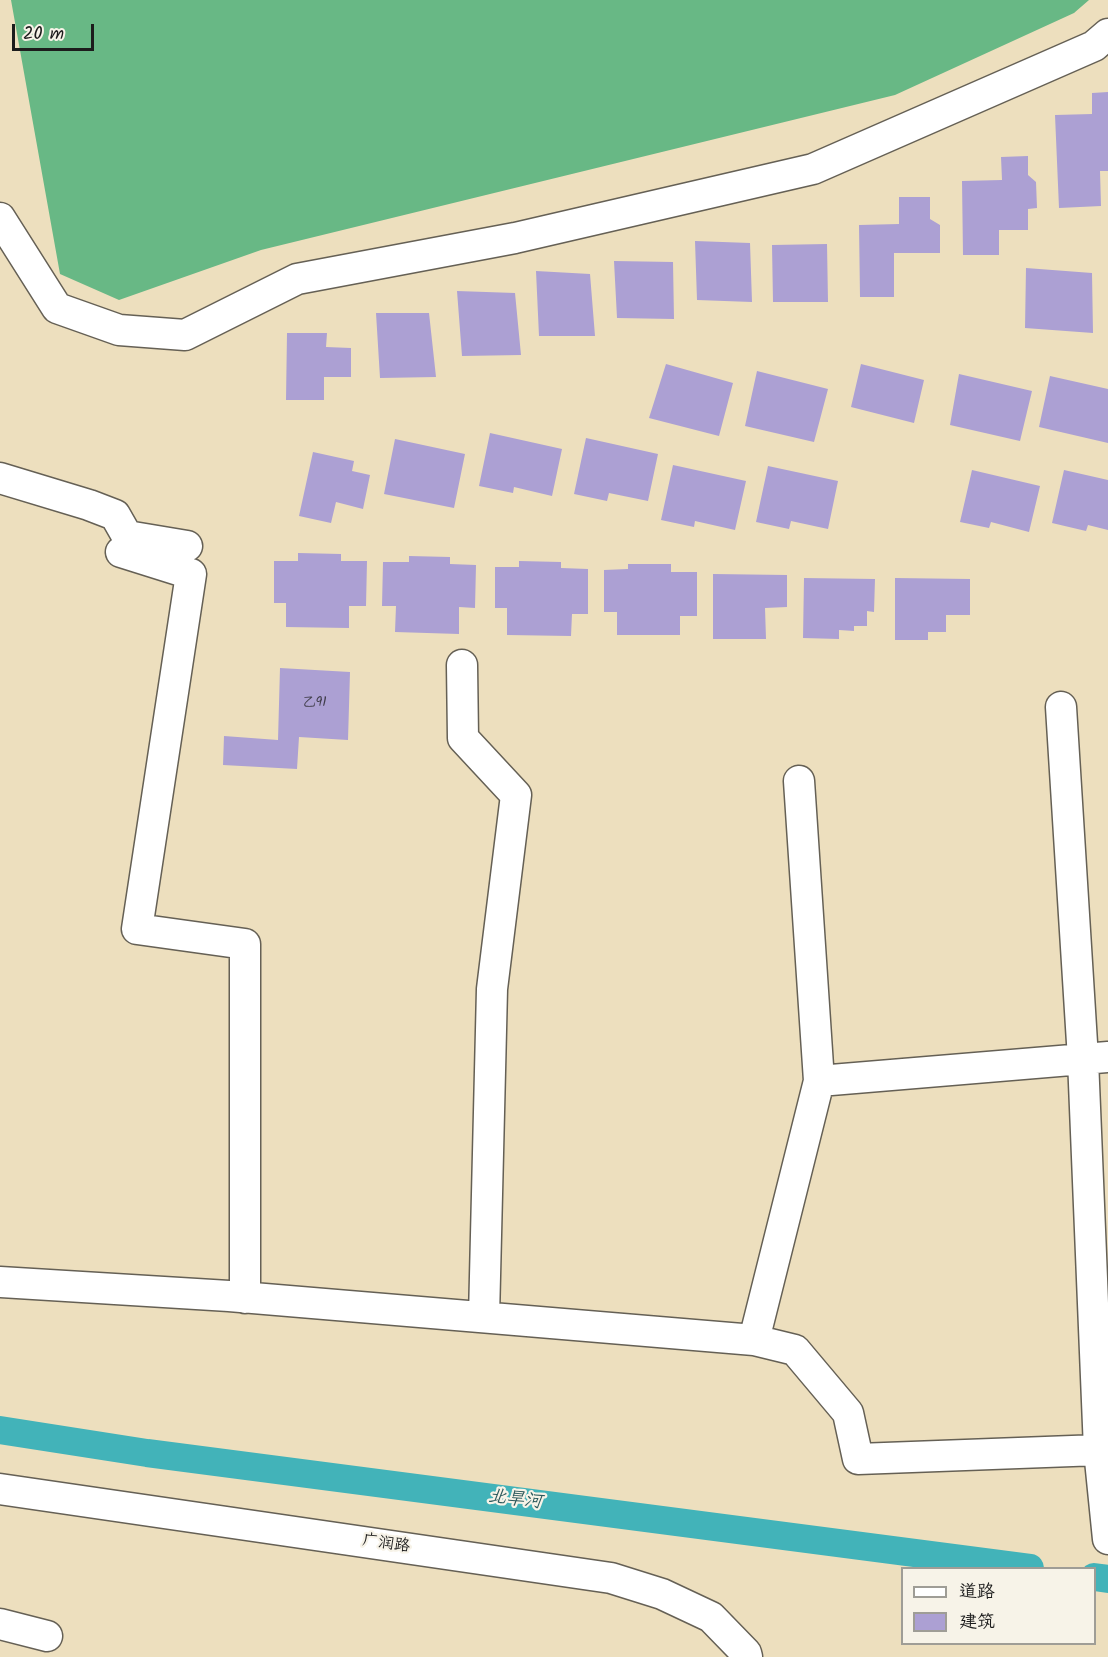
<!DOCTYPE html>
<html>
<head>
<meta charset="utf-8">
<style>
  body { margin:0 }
  #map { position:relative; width:1108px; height:1657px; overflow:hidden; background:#eddfbe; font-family:Kalam,"LXGW WenKai TC",sans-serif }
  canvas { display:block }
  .legend { position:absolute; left:901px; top:1567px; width:195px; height:78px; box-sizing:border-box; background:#f7f3e8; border:2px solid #9f9d96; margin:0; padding:8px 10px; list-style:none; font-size:18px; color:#1c1c1c }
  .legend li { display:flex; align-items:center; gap:12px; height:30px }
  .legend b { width:30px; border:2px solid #9f9d96 }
  .scale { position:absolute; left:12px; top:24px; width:82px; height:27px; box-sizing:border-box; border:3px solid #1c1c1c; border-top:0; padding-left:8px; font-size:18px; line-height:21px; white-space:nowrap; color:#1c1c1c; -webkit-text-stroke:4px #f7f3e8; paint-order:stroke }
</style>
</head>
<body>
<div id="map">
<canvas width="1108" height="1657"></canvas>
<ul class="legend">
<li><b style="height:8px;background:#fff"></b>道路</li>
<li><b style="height:16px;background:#aca0d3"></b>建筑</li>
</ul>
<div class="scale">20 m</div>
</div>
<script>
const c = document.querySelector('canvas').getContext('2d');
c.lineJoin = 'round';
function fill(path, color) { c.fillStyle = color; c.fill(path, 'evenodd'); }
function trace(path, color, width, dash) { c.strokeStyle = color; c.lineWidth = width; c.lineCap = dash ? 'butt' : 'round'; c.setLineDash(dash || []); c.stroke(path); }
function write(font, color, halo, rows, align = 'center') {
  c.font = font + ' Kalam,"LXGW WenKai TC",sans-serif'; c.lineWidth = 4.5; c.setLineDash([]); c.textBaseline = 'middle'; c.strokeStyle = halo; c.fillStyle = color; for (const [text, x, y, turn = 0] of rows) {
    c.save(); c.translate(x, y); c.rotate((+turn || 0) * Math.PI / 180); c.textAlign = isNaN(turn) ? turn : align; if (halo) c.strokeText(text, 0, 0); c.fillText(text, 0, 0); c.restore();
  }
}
fill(new Path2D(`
  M11,0H1089L1074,13L895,95L261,250L119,300L60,274Z`), '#68b885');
trace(new Path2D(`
  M0,1430L147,1453L1030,1568
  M1094,1577L1108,1579`), '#42b3b9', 28);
fill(new Path2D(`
  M1108,92V171H1100L1101,206L1059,208L1055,115L1092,114V93Z
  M1028,156V175L1036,182L1037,208L1028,209V230H999V255H963L962,181L1002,180L1001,157Z
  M899,197H930V219L940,225V253H894V297H860L859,225L899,224Z
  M695,241L750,243L752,302L697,300Z
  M827,244L828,302H773L772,245Z
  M614,261L673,262L674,319L617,318Z
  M1026,268L1092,273L1093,333L1025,328Z
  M536,271L590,274L595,336H539Z
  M457,291L515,293L521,355L462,356Z
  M376,313H429L436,377L380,378Z
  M287,333H327L326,347L351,348V377H324V400H286Z
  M666,364L733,383L719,436L649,418Z
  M861,364L924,380L914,423L851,407Z
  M757,371L828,389L814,442L745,426Z
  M959,374L1032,391L1020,441L950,425Z
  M1050,376L1108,389V443L1039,427Z
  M490,433L562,449L552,496L514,487L513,493L479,486Z
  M586,438L658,454L648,501L609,493L607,501L574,494Z
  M395,439L465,454L454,508L384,494Z
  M313,452L354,461L352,471L370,475L363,509L336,502L331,523L299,516Z
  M673,465L746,481L735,530L695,521L694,527L661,520Z
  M768,466L838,481L828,529L791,521L789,529L756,522Z
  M972,470L1040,486L1029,532L991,522L989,528L960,522Z
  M1064,470L1108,480V530L1088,525L1086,531L1052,523Z
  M298,553L341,554V561H367L366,606H349V628L286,627V603H274V561H298Z
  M409,556L450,557V564L476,565L475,608L459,607V634L395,632L396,606H382L383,562H409Z
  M519,561L561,562V568L588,569V614H572L571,636L507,635V608H495V567H519Z
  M628,564H671V572H697V616H680V635H617V612H604V570L628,569Z
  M713,574L787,575V607L765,608L766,639H713Z
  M804,578L875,579L874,612L867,611V626H854V631L839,630V639L803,638Z
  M895,578L970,579V615H946V632H928V640H895Z
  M280,668L350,672L348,740L299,737L297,769L223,765L224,736L278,740Z`), '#aca0d3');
const minor = new Path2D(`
  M0,218L57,308L119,330L185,335L297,279L515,238L813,169L1094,46L1108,34
  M0,478L89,505L115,515L127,536L187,546
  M121,552L191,574L137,929L245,944V1298
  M462,665L463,738L516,795L492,989L484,1317
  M799,781L819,1081
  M0,1282L229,1296L754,1340L795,1350L848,1413L858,1459L1099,1450L1083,1059L1061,707
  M754,1340L819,1081L1108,1057
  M1099,1450L1108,1539
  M0,1489L611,1578L662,1594L711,1617L746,1653L747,1657
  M0,1624L47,1636`);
trace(minor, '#656055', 33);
trace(minor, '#fff', 30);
write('14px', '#403d4a', null, [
  ["乙91",314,704]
]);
write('16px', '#1c1c1c', '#f7f3e8', [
  ["广润路",386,1545,8]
]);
write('italic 18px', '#2b585b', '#f7f3e8', [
  ["北旱河",515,1501,7]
]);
</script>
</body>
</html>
